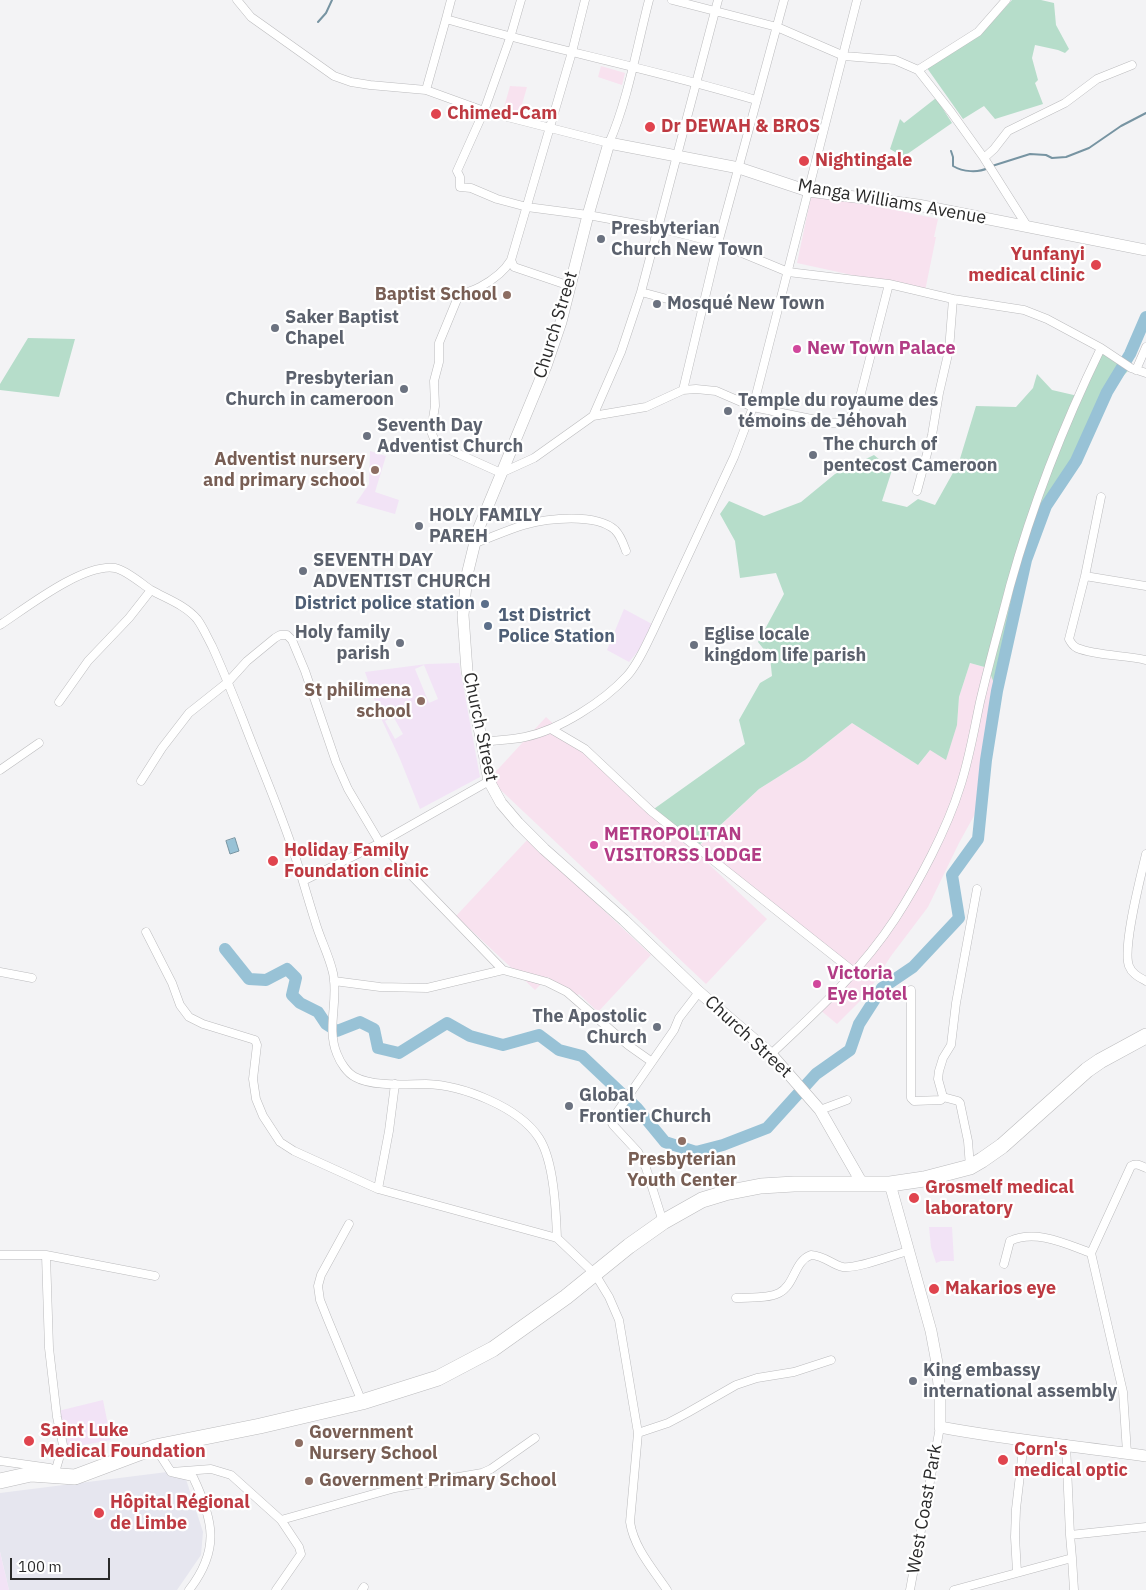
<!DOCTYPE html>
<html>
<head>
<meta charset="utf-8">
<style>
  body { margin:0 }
  #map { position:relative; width:1146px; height:1590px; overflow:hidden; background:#f3f3f5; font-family:"IBM Plex Sans",sans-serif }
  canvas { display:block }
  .scale { position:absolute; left:10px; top:1558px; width:100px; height:22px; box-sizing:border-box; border:2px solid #2a2a2a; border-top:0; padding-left:6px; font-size:15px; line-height:18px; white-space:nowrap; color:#2a2a2a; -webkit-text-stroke:4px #fff; paint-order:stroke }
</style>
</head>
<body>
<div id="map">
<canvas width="1146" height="1590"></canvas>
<div class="scale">100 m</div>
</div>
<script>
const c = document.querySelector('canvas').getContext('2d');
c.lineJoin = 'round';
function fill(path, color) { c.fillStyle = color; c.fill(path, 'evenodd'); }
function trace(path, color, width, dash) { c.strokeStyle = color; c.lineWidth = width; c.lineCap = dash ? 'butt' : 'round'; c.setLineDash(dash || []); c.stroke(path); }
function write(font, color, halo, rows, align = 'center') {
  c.font = font + ' "IBM Plex Sans",sans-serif'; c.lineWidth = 4.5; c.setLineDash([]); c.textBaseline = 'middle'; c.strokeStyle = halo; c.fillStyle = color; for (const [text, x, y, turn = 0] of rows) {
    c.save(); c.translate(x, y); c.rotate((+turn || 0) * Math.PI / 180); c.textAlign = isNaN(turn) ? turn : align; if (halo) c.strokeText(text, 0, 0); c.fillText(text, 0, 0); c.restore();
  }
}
fill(new Path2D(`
  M601,66L625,73L622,85L598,77Z
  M510,86L527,87L519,115L503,111Z
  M812,192L938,219L934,237H936L925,291L797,263Z
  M970,663L988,668L997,691L981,803L959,843L928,907L891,956L866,995L837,1024L819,1009L854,972L697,848L759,789L805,760L852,723L918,765L930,750L957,725L959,697Z
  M546,717L677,840L680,837L767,919L706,984L489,779Z
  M528,839L651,955L598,1012L579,994L573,1000L548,977L535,990L456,916Z`), '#f8e2ef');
fill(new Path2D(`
  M183,1470L203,1532L201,1555L177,1590H9L0,1552V1493Z`), '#e6e6ef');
fill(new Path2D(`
  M370,451L386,456L375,492L399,500L395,514L356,503L369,484Z
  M624,609L652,624L639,650L629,662L607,650Z
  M459,663L480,777L420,809L400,759L380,716L365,672L427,664ZM424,665L438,699L429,703L415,669ZM393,716L403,734L395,739L385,721Z
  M929,1227H952L954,1261H941L936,1263L931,1247Z
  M103,1400L111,1440L68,1448L58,1411Z
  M0,1552L9,1590H0Z`), '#f2e3f6');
fill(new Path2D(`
  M1012,0H1041L1054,3L1056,25L1069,49L1065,53L1058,50L1035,45L1032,58L1038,80L1035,83L1043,104L995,119L984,106L963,119L927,68L979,36Z
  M936,98L952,123L903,157L890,149L900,119L904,123Z
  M28,338L75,339L59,397L0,390V384Z
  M1101,348L1131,368L1107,392L1076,461L1046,506L1026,560L997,691L988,668L970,663L959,697L957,725L946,760L930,750L918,765L852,723L805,760L759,789L696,848L651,811L745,744L739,720L760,683L772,676L770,657L758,642L784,594L776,573L740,578L735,541L720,514L729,501L764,516L801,502L835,474L874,455L892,470L882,501L907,507L918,499L935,505L959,462L976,406L1016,407L1033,388L1037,374L1052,390L1078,396Z`), '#b6ddca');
const water = new Path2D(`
  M235,838L239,851L230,854L226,841Z`);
fill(water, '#98c2d6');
trace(water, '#7794a2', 1);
trace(new Path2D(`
  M318,22L326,13L332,0
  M951,151L953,157V166C963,172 978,173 988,168
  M992,166L1030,154L1046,155L1052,158L1066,157L1089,148L1121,126L1146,113`), '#7794a2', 2);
trace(new Path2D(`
  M225,949L249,979L266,980L287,969L296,978L292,995L300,1003L318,1012L326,1024L337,1031L360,1022L374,1029L378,1048L399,1053L447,1023L470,1036L503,1045L539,1035L559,1050L582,1056L637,1108L665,1142L696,1152L723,1145L767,1128L816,1074L850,1050L859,1024L882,988L913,967L959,918L952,875L978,839L986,760L997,691L1026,560L1046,506L1076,461L1107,392L1130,354L1146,317`), '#98c2d6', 12);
const street = new Path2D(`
  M237,0L251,17L334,76L351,82L370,85L426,90L484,111L609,143C628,100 637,46 649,0
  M521,0L510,38L484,111L457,171L460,177V187L471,188L497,199L527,207L588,215L659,228L718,243L788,272L889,284L953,299L1024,310L1047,319L1101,348L1131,368L1146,373
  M585,0L572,52L511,260C504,272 493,280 480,287C473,291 465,292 458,297L439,343V362L434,381L435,406L431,431L434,439L441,446L501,473L534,458L593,416L646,407L683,390L718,243L784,0
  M672,0L777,27L844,56L895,60L918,70L951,112L984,158L1027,226
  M446,19L451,0
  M918,70L978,32L1006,0
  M426,90L446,19C549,49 654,69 756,100
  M984,158L994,149L1008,131L1065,103L1097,79L1132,65
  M511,260L514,267L570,286
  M641,292L701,308
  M1136,370L1146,347
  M683,390L696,389L716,391L753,407L831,423H843L854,413L860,397L889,284
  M593,416L621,352L641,292L718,0
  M917,491L932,435L939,393L949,350L953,299
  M1101,497L1085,576L1146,586
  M473,544C490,538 507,530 524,525C548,518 596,513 615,530C621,536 623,543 626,551
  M1085,576L1069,639C1071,643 1073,646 1077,648C1097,656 1125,655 1146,660
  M0,625C26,608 83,563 115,568C126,570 142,584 151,590
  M59,702L88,661L129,618L151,590C167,599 185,605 197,619C203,627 207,637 212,646C223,670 233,695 243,720C260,765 280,810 295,856C302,877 308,899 315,921C320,939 329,955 333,973C339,1000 326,1028 337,1054C340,1062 347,1073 355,1077C373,1087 406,1084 426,1084C462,1085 519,1107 539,1138C554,1161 556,1210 557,1238
  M551,729L585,749L651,811L854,972
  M482,742C496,740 511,740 525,737C559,730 603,702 627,676C638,664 645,647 652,633L734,457L753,407L857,0
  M0,770L39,743
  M141,781L162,748L189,713L228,682L247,661L275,638L280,635H287L292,640L305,671L336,762L348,789L380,843L503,970L547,982L567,992L628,1045L652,1062
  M1146,854C1141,876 1122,947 1129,966C1132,974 1139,977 1146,981
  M303,881L380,843L489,781
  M146,932L172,983L180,1005L189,1017L203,1024L255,1040L257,1045L253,1079L256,1099L263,1116L280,1142L294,1151L378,1189L557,1238L595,1274L609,1297L619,1320L638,1433L630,1522C634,1548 653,1569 667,1590
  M0,972L32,978
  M334,981L380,987L427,988L503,970
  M911,990V1098L914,1101L941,1100L943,1097L938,1079L939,1071L943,1058L951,1045L956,1003L977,889
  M771,1054C816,1012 861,971 895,919C919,882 947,829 960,787C969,760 974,730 980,702C989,663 1000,625 1010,586C1033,503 1063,426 1101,348
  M943,1097L958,1101L960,1103L968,1141L970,1167
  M820,1110L847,1100
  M378,1189L389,1131L395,1084
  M663,1222L646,1168L638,1152L613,1125L611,1121L674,1030L679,1018L699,992
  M349,1224L321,1275L318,1286L320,1300L328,1320L362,1402
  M0,1255H46L155,1276
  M46,1255L49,1348L57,1417L63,1445L56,1469
  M1004,1264L1010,1241C1036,1229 1066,1244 1091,1253
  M736,1298C749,1297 767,1299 779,1293C795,1285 794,1261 811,1255C826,1256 832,1265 843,1267C857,1269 893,1255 908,1251
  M638,1433L668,1423L687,1413L736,1385L757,1378L794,1372L831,1360
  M1066,1444L1070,1535
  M155,1447L171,1472L193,1477C214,1521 220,1550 189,1590
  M1127,1453L1123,1392L1091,1253L1131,1166C1136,1163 1140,1165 1146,1168
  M0,1461L50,1468
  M171,1472L211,1469L231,1475L281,1520L299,1547L301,1554L276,1590
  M281,1520L395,1488L482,1473L491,1469L535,1438
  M1072,1558L1074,1590
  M1017,1572L1015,1537L1016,1509L1024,1441
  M362,1590L364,1587
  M910,1590L940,1427
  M954,1590L1072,1558L1070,1535L1146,1527`);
const secondary = new Path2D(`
  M890,1184L931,1331L937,1363L940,1396V1427C1008,1440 1077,1446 1146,1456
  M863,1185L820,1110L771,1054L699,992L624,920L544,849L518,823L501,803L489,781L482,742L467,671L463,615L467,575L478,530L546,366L561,322L588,215L609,143L739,168L808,191L918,205L1146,250`);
const highway = new Path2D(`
  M0,1481L31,1474L75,1477L155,1447L260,1426L362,1402L438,1378L493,1349L566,1297L629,1246L663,1222L702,1200L725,1193L761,1186L794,1184H890L924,1179L970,1167L982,1160L1002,1146L1087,1070L1100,1061L1146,1036`);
trace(street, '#bbbbbd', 9);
trace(secondary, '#bbbbbd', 12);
trace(highway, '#bbbbbd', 16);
trace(street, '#fff', 8);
trace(secondary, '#fff', 11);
trace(highway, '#fff', 15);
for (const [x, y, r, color] of [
  [436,114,6,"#e0444e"],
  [650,127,6,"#e0444e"],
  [804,161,6,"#e0444e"],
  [601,239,5,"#6b7280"],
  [1096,265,6,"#e0444e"],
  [507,295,5,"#8d6e63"],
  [657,304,5,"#6b7280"],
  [275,328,5,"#6b7280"],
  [797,349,5,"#d1479c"],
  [404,389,5,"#6b7280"],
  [728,411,5,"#6b7280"],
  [367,436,5,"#6b7280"],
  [813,455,5,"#6b7280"],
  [375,470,5,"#8d6e63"],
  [419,526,5,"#6b7280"],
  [303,571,5,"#6b7280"],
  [485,604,5,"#5c6f8a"],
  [488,626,5,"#5c6f8a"],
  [400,643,5,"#6b7280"],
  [694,645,5,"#6b7280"],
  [421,701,5,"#8d6e63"],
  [594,845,5,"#d1479c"],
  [273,861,6,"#e0444e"],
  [817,984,5,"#d1479c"],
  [657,1027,5,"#6b7280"],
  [569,1106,5,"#6b7280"],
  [682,1141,5,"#8d6e63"],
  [914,1198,6,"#e0444e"],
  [934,1289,6,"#e0444e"],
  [913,1381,5,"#6b7280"],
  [29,1441,6,"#e0444e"],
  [299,1443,5,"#8d6e63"],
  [1003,1460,6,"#e0444e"],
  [309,1481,5,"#8d6e63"],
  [99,1513,6,"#e0444e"]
]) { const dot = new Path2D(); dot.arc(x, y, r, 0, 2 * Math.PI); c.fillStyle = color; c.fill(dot); trace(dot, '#fff', 2); }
write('bold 18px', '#be3a42', '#fff', [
  ["Chimed-Cam",447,114],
  ["Dr DEWAH & BROS",661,127],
  ["Nightingale",815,161],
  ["Yunfanyi",1085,255,"right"],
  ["medical clinic",1085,276,"right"],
  ["Holiday Family",284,851],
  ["Foundation clinic",284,872],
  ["Grosmelf medical",925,1188],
  ["laboratory",925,1209],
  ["Makarios eye",945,1289],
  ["Saint Luke",40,1431],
  ["Medical Foundation",40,1452],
  ["Corn's",1014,1450],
  ["medical optic",1014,1471],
  ["Hôpital Régional",110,1503],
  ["de Limbe",110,1524]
], 'left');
write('18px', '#2a2a2a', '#fff', [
  ["Manga Williams Avenue",892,202,10],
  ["Church Street",556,325,-73],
  ["Church Street",480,727,78],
  ["Church Street",748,1037,43],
  ["West Coast Park",925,1509,-80]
]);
write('bold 18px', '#5b616d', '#fff', [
  ["Presbyterian",611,229],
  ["Church New Town",611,250],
  ["Mosqué New Town",667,304],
  ["Saker Baptist",285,318],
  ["Chapel",285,339],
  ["Presbyterian",394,379,"right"],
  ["Church in cameroon",394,400,"right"],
  ["Temple du royaume des",738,401],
  ["témoins de Jéhovah",738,422],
  ["Seventh Day",377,426],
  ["Adventist Church",377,447],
  ["The church of",823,445],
  ["pentecost Cameroon",823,466],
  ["HOLY FAMILY",429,516],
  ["PAREH",429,537],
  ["SEVENTH DAY",313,561],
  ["ADVENTIST CHURCH",313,582],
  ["Holy family",390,633,"right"],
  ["parish",390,654,"right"],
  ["Eglise locale",704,635],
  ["kingdom life parish",704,656],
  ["The Apostolic",647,1017,"right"],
  ["Church",647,1038,"right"],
  ["Global",579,1096],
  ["Frontier Church",579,1117],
  ["King embassy",923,1371],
  ["international assembly",923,1392]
], 'left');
write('bold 18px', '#785e54', '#fff', [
  ["Baptist School",497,295],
  ["Adventist nursery",365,460],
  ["and primary school",365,481],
  ["St philimena",411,691],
  ["school",411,712],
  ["Presbyterian",682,1160,"center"],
  ["Youth Center",682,1181,"center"],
  ["Government",309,1433,"left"],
  ["Nursery School",309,1454,"left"],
  ["Government Primary School",319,1481,"left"]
], 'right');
write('bold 18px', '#b23c85', '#fff', [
  ["New Town Palace",807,349],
  ["METROPOLITAN",604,835],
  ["VISITORSS LODGE",604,856],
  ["Victoria",827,974],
  ["Eye Hotel",827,995]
], 'left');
write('bold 18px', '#4e5e75', '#fff', [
  ["District police station",475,604],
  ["1st District",498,616,"left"],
  ["Police Station",498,637,"left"]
], 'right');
</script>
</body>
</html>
